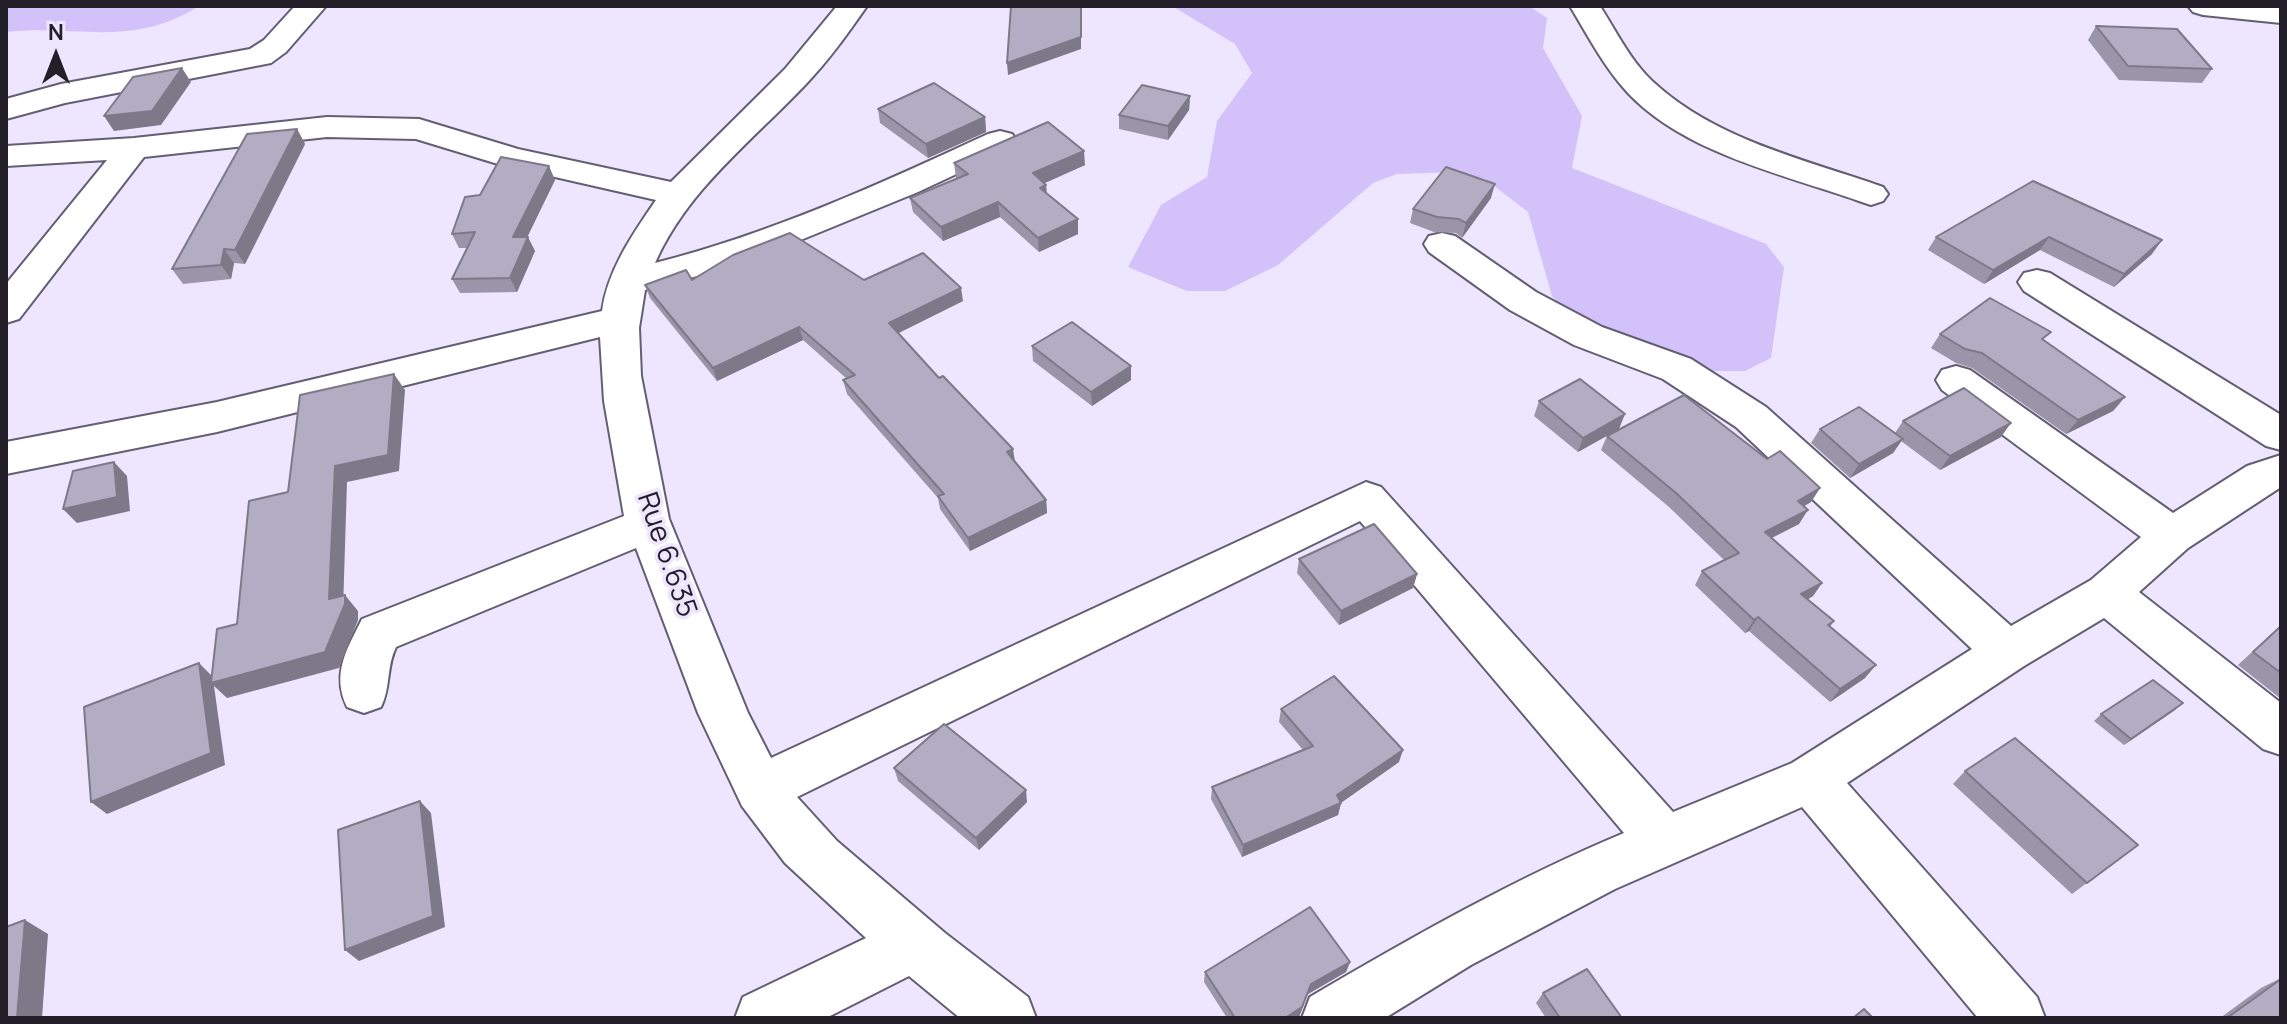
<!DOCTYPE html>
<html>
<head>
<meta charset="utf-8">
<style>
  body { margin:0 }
  #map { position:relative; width:2287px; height:1024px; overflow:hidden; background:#ede6fe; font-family:Manrope,sans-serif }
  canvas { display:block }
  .frame { position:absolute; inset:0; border:8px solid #221f28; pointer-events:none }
  .north { position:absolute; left:16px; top:16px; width:80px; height:80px; -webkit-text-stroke:6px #ede6fe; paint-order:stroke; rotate:0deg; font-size:22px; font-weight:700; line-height:32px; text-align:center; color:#221f28 }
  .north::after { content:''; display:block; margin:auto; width:28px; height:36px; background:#221f28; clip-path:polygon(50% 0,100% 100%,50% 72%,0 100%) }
</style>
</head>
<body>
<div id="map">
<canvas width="2287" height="1024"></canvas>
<div class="frame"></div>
<div class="north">N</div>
</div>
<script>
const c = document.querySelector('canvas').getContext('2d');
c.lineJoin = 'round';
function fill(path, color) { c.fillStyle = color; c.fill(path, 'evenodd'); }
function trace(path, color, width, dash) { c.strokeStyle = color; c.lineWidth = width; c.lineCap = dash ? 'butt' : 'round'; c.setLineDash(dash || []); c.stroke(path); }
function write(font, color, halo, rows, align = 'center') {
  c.font = font + ' Manrope,sans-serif'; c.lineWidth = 7; c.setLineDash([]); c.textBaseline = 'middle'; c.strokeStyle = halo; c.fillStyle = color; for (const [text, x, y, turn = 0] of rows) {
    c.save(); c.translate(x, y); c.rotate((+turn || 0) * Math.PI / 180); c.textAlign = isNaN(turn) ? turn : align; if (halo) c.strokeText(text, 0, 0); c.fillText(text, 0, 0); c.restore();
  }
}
fill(new Path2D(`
  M6,6H199C131,49 77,24 6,32Z
  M1172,6H1529L1547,18L1543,48L1582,116L1572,168L1766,244L1784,267L1771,358L1745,371H1707L1573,320L1552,296L1528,212L1485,179L1456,172L1397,174L1373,183L1278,265L1225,291H1187L1128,267L1161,205L1207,177L1217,121L1252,73L1235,44Z`), '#d3c2fa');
const minor = new Path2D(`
  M295,6H326L286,52L271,63L65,103L6,119V99L61,84L250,49L264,40Z
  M837,6H867C848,33 829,60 806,84C752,141 687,190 655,263C770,234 880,184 988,134L1000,131L1012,134L1017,141L1012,148L918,192L742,264L645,290L639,328L641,376L669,519L748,713L771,758L1366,482L1381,487L1673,812L1792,763L1972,649L1736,427L1663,379L1574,345L1510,310L1429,252L1424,244L1429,236L1442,233L1455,236L1536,292L1602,327L1691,359L1766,407L2011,626L2091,580L2141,537L1942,390L1936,380L1942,370L1956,366L1970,370L2173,513L2247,466L2281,455V487L2188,548L2139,592L2281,703V755L2263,749L2104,618L2024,666L1847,783L2037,997L2045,1018H1978L1802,807L1615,889L1471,965L1385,1018H1302L1310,997C1412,937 1514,879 1624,833L1360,521L797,797L837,841L945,933L1028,997L1036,1018H960L909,976L826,1018H735L743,997L866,938L785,863L742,806L698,713L636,548L396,647C386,667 391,687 381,707L364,713L347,707C331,674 347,649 362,619L624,516L604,401L600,337L217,432L6,474V442L217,402L602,311C608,269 633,234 656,200L498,164L416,139L327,137L144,157L19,319L6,323V284L107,160L6,166V146L134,138L327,117L419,119L518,149L671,182L785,69Z
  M1570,6H1600C1616,31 1630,60 1652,81C1715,140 1804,159 1883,187L1888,194L1883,201L1871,205L1859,201C1782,174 1685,153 1628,93C1604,67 1588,36 1570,6Z
  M2188,6H2281V23L2203,15L2193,12Z
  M2037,270L2050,273L2281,415V450L2266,446L2024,291L2018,282L2024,273Z`);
trace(minor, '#635e72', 4);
fill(minor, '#fff');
fill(new Path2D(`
  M2096,26L2212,69L2202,83L2119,80L2088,40Z
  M1190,96L1189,110L1168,140L1119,129V115Z
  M878,109L985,117L986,132L928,158L880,123Z
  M297,129L305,144L245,264L234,263L231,279L183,284L172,269Z
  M954,163L1085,165L1044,183L1046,185L1047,194L1078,219V234L1039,252L1000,217L943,241L913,212L910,198L957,179L956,178Z
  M555,180L527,237L535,251L517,292L460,293L452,279L467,248H459L452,234L480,195Z
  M2033,181L2152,254L2114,287L2040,250L1984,284L1928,250L1936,237Z
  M1491,198L1462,238L1456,233L1434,232L1410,223L1413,209Z
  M692,280H864L963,301L899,333L1015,462L1046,500L1047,513L970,551L940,509L938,498L847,394L843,380L847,379L803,340L717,381L650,298L645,285Z
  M1940,334L2045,342L2125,397L2113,411L2066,434L1972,368L1956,363L1931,348Z
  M1032,346L1131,380L1092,406L1033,361Z
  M1539,401L1619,429L1578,452L1534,416Z
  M1903,421L2001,437L1940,470L1901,441L1893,453L1850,478L1811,443L1820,429L1895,433Z
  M1607,436L1767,459L1820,488L1811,502L1804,506L1799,524L1772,538L1822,583L1813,596L1807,600L1834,621L1830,627L1865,678L1830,702L1749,631L1745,633L1695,585L1702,571L1724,560L1669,507L1601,450Z
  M1299,559L1417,574L1413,588L1339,625L1297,573Z
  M2281,625V699L2238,665Z
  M1281,709L1399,762L1341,803L1338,815L1242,857L1211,799L1212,787L1303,750L1279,722Z
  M2175,710L2124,745L2094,721L2101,714Z
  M894,768L1027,802L979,850L898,781Z
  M1965,771L2138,845L2072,894L1953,784Z
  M1350,962L1346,972L1308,994L1299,1017L1297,1018H1227L1204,982L1205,972Z
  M2281,978V1018H2220L2261,988Z
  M1543,993L1622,1018H1546L1536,1003Z`), '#9a95a8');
fill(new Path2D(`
  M1081,6V49L1008,75L1007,63Z
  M182,68L191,82L161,125L114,131L104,116Z
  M1190,96L1189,110L1168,140V126Z
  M985,117L986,132L928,158L926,144Z
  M297,129L305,144L245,264L235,250Z
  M1084,151L1085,165L1034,188L1033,173Z
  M549,166L555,180L520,252L513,237Z
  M1495,184L1491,198L1462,238L1466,223Z
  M1046,185L1047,199L1040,188Z
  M998,202L1000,217L943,241L941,227Z
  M1078,219V234L1039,252L1038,238Z
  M528,237L535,251L517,292L510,278Z
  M2049,237L2040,250L1984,284L1993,270Z
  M2162,240L2152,254L2114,287L2124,274Z
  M224,249L234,263L231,279L221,265Z
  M961,288L963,301L892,336L889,323Z
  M799,327L803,340L717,381L713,368Z
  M1131,366V380L1092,406L1091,392Z
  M394,374L405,390L399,471L347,482L343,610L345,595L358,611V620L339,668L227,698L214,686L225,765L107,814L91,802L199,663L212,676L335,466Z
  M2125,397L2113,411L2066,434L2078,420Z
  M1625,414L1619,429L1578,452L1583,438Z
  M2011,423L2001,437L1940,470L1950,456Z
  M1903,439L1893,453L1850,478L1859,464Z
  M1013,449L1015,462L1007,452Z
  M114,462L127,476L130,511L77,523L63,509Z
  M1820,488L1811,502L1789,515L1798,501Z
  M1046,500L1047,513L970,551L968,538Z
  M1808,510L1799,524L1757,545L1765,532Z
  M1417,574L1413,588L1339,625L1341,611Z
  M1822,583L1813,596L1792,608L1801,594Z
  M1758,617L1749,631L1745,633L1754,620Z
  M1876,665L1865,678L1830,702L1840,689Z
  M2183,703L2175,710L2124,745L2131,739Z
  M1403,750L1399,762L1339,804L1341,803L1338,815L1242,857L1243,845L1337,795Z
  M1026,790L1027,802L979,850L976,838Z
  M420,801L431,813L445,927L359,961L345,950Z
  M25,920L48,934L42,1018H17Z
  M1350,962L1346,972L1308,994L1299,1017L1297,1018H1285L1311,984Z`), '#7d7988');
const building = new Path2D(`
  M1011,6H1081V37L1007,63Z
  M2096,26L2177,29L2212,69L2128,66Z
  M182,68L152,111L104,116L133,77Z
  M934,83L985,117L926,144L878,109Z
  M1142,85L1190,96L1168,126L1119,115Z
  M1048,122L1084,151L1033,173L1046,185L1040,188L1078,219L1038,238L998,202L941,227L910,198L968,174L954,163Z
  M297,129L235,250L224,249L221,265L172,269L247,134Z
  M501,157L549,166L513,237H528L510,278L452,279L475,232L452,234L465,197L480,195Z
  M1446,167L1495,184L1466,223L1459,219L1437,217L1413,209Z
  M2033,181L2162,240L2124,274L2049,237L1993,270L1936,237Z
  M790,233L864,280L923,253L961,288L889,323L939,378L943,376L1013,449L1007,452L1046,500L968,538L938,496L944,494L843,380L855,375L799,327L713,368L645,285L686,270L692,280L733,255Z
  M1990,298L2051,332L2042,339L2125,397L2078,420L1982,353L1965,349L1940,334Z
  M1072,322L1131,366L1091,392L1032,346Z
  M394,374L388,455L335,466L329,599L345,595V604L325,652L211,683L217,629L237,624L249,501L288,492L300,395Z
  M1580,379L1625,414L1583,438L1539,401Z
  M1964,388L2011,423L1950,456L1903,421Z
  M1684,395L1767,459L1780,451L1820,488L1798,501L1808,510L1765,532L1822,583L1801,594L1834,621L1828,625L1876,665L1840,689L1758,617L1754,620L1702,571L1739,553L1676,493L1607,436Z
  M1859,407L1903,439L1859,464L1820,429Z
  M114,462L117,497L63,509L73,471Z
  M1374,524L1417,574L1341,611L1299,559Z
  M2281,626V673L2253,652Z
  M199,663L211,753L91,802L84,707Z
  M1334,676L1403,750L1337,795L1341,803L1243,845L1212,787L1313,746L1281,709Z
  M2153,680L2183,703L2131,739L2101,714Z
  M944,724L1026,790L976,838L894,768Z
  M2015,738L2138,845L2087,883L1965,771Z
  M420,801L433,916L345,950L338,830Z
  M1310,907L1350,962L1311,984L1302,1007L1285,1018H1235L1205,972Z
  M25,920L17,1018H6V927Z
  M1587,969L1622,1018H1560L1543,993Z
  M2281,979V1018H2227Z
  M1864,1009L1873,1018H1853Z`);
fill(building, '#b3adc3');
trace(building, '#7d7988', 2);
write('28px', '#221f28', '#ede6fe', [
  ["Rue 6.635",666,555,71]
]);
</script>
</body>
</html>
